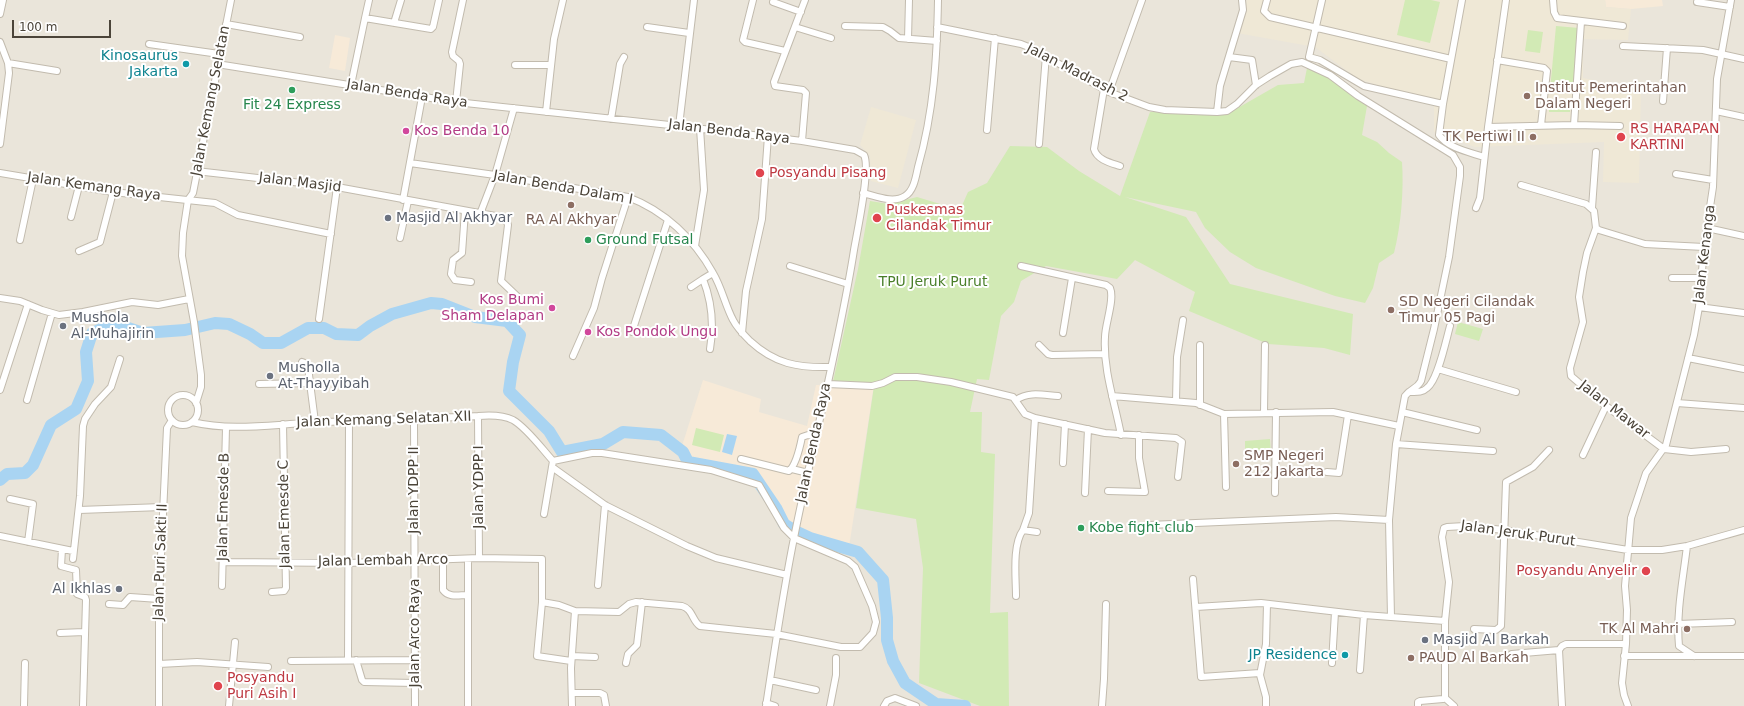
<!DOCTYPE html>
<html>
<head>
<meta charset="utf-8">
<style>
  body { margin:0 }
  #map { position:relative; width:1744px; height:706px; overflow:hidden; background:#f6f3ec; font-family:"DejaVu Sans",sans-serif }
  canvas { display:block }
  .scale { position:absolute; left:12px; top:20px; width:99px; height:18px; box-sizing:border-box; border:2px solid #4b4439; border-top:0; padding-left:5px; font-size:12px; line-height:14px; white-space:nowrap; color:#4b4439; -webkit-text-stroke:3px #fff; paint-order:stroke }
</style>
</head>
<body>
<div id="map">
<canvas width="1744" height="706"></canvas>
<div class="scale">100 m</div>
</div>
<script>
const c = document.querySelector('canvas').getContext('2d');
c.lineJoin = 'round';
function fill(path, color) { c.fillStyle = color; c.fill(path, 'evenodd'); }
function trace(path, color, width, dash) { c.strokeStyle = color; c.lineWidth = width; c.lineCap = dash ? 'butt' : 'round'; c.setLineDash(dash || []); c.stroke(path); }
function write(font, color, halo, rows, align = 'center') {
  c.font = font + ' "DejaVu Sans",sans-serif'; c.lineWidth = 4; c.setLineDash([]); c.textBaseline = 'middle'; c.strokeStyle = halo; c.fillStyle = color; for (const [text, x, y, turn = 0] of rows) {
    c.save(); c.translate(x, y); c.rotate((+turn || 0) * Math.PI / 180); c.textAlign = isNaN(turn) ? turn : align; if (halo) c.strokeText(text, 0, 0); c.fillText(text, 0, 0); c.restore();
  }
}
fill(new Path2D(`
  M0,0H1744V706H0Z`), '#eae5da');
fill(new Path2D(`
  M1605,0H1662L1663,6L1631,9L1606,7Z
  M335,35L350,38L345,71L329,68Z
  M703,380L761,399L759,412L807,426L816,385H874L849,547L817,536L773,517L753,479L680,452Z`), '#f7ead8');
fill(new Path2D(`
  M1247,0H1605L1606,7L1631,9L1628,40L1583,39V78L1641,90L1639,183L1603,182L1604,142L1475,147L1434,132V102L1358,79L1315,47L1237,33Z
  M871,107L916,120L898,188L871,181L870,156L860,145Z`), '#efe8d6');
fill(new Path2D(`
  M1405,0H1431L1440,2L1430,43L1397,35Z
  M1556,26L1579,28L1573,92L1550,90Z
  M1528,30L1543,32L1540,53L1525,51Z
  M1308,63L1367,106L1362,135L1377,142L1389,153L1402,162C1404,190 1401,226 1394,253L1379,263L1373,288L1365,303L1335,296L1256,268L1230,252L1205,228L1196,212L1125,197L1186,217L1230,284L1353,314L1350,355L1324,348L1268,344L1189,311L1195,292L1135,260L1117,279L1046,266L1021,281L1014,302L1001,316L989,380L977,379L970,412H982L981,452L995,454L990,613L1008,612L1009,706H980L919,683L923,568L916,519L856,508L874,386H832L858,269L870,201L889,204L917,197L960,210L968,192L987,183L1010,146L1047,147L1079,171L1120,196L1150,112L1229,113L1278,85L1304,83Z
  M1549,99L1570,100V112H1549Z
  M1458,322L1483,329L1479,341L1455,334Z
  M696,428L724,435L720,452L692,445Z
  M1270,439L1271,453L1245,455V441Z`), '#d2eab5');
fill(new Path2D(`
  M727,434L737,436L732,455L722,452Z`), '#a9d4f2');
trace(new Path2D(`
  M0,480L7,474L25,473L33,465L51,425L76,409L88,381L86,352L92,333L106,327L128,328L143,333L185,330L215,323L229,324L250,334L263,343H281L308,328H324L336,334L358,335L370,326L392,314L431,303L442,304L475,317L507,321L520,335L513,362L509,391L549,431L562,452L603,444L623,432L661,435L683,452L688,462L753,474L776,508L784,524L797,532L810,538L858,552L883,580L887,618V640L893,661L905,683L936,704L965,706`), '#a9d4f2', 12);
const minor = new Path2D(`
  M753,0L743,40L745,42L785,51
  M1267,0L1264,11L1270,17L1451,59
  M1322,0L1309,57L1320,60L1364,86L1443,104
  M1462,0L1443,104L1439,135C1448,148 1469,152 1484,157
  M1553,0L1554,12L1557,18L1623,26
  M773,2L801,12
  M1697,2L1730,7
  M0,14L3,0
  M365,18L369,0
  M394,23L401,0
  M226,24L300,37
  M845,26L883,27L890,31L899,38L937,41
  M647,27L689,33
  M795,27L831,38
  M937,27L1021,44L1031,48L1109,92L1149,107L1165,110L1217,112L1227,111L1237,104L1256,85L1270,76L1291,64L1302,62L1330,75L1358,96L1453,155L1460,167V176L1449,257L1434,329L1421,381C1417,389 1410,389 1405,396L1396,444L1389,520L1391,617
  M908,39L909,0
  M0,42L8,63L9,73L0,144
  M149,44L219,54
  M1623,46L1703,50L1744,59
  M1229,57L1252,60L1256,85
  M1497,60L1544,68L1547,71L1541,125
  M8,63L57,71
  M217,64L456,102L679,126L802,141L855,150L864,155C871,168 857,232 854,250C839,345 814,439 795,533C783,591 775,648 766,706
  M515,65H551
  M351,85L365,18L431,29L433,27L439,0
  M1104,89L1094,149C1097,160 1111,163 1120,166
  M1109,92L1142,0
  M1663,101L1667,48
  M456,102L460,64L459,61L453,56L452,52L463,0
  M1716,111L1744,117
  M546,112L554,39L563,0
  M1217,112L1220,86L1243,10L1242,0
  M611,119L620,64L624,57
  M1574,125L1581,22
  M679,126L694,0
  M1488,127L1574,125L1620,126
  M987,130L995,38
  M802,141L806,93L803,90L775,86L774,82L805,0
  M1039,144L1046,55
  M410,163L495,175L628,197C665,211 694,239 713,273C722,288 725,305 733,320C737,328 744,335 750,341C775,364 798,368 831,367
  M196,171L337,187L501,217L507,222L508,225L501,281L521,300
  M0,173L113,192L215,203L238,215L331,234
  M1676,174L1713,180
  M1521,185L1586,204L1594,211L1596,228L1587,253L1583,272L1579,297L1583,322L1570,368L1571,376L1606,406L1664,449L1691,452L1726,449
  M863,193C876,196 893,204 905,196C914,191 916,176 918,167C934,111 937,57 938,0
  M188,200L183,233L182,256L194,322L201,375V387L196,403
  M188,200L193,193L231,0
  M403,200L422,97
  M1476,208L1480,198L1488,127L1506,0
  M1592,208L1596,152
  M465,211L462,253L453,260L451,274L455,280L471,282
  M480,214L495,175L514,108
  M71,217L79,186
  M1596,228L1599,230L1645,244L1704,247
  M1707,228L1744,236
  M400,238L408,201
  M20,240L33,179
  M695,246L704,190L700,128
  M79,251L100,242L113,192
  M790,266L848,284
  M1021,266L1106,285L1110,288C1115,299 1105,324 1105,337C1103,370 1115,403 1121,435
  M1672,278H1701
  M691,287L703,279
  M0,298L20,301L42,310L59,315L83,312L132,302L158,305L189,299
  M1699,307L1744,313
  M319,319L337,187
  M632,332L668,220
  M742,333L746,291L762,219L768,136
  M1063,333L1072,278
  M1039,345L1048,354L1052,355L1105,354
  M1200,345V405
  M710,349C714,325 712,302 703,279L713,273
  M573,356L594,308L602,278L628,197
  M1688,358L1744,369
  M302,362L307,364L308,367L315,422
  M1438,369L1516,392
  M259,384L310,383
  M828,384L872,386L883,383L895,377H917L951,382L1013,397L1025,414L1035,418L1105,433L1176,438L1182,442L1178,477
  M0,390L28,304
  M1409,392C1416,392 1422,393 1427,388C1438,380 1446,340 1450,326
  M168 410a15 15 0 1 1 30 0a15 15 0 1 1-30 0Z
  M1112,396L1196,403L1224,414L1333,412L1399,426
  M27,400L52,313
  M1016,400C1029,391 1043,395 1058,396
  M1176,401L1177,357L1183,320
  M1677,403L1744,408
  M1402,412L1477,430
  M1264,413L1265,345
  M1224,414L1226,487
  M478,416L479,558
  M1035,418L1029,513L1023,530L1037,532
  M414,419L415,706
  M192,422C230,431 268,425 307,423C364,420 421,419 478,416C489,415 503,415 513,420C527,428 542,449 553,461L544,514
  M1396,444L1493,451
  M1583,455L1606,406
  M741,459L789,471C796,465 800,447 802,437L808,435L816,436
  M1063,463L1065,424
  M552,467L605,505L687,546L716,558L787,575
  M792,469L808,473
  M1327,472L1339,473L1348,415
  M1108,491L1145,492L1139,458V435
  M1085,493L1088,429
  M1275,493L1276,412
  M10,499L33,504L28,542
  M79,510L162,507
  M1149,525L1336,517L1389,520
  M0,536L73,551
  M1687,546C1683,580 1676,612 1679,646L1694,656
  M62,549L61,566L76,570L77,594L85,597L86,600L83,706
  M73,559L80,496L83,426L85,419L95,404L111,387L120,359
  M443,560V590C449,598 459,595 467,595
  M223,562L348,563L479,558L542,559V602L559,605L575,611L619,612L629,604L636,602L682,606C693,609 692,621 700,626L776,634L841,647H860L873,633L876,622L872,606L855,567L848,561L794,538L784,528L759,485L711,470L602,453H592L553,461
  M1193,579L1201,677L1260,673
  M598,585L605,505
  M222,586L226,428
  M272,592L284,591L286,588L283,424
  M1016,596C1016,578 1012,545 1023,530
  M542,602L537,656L571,661
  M109,604L123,605L130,597L159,599
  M1196,607L1261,603L1364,615L1445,621
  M1678,624L1732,622
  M1474,629L1496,630L1501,626L1506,482L1533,467L1549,450
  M60,633L84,632
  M1512,654L1559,650
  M572,656L595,657
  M1624,656H1744
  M348,660L349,422
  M356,660L362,680L364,682L415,683
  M291,661L415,660
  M626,663L628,654L637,645L642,602
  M1332,663L1335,612
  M159,664L197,662L268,667
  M1360,670L1364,615
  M770,680L816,690
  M572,693H600L604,695L606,706
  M1445,698V621L1449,582L1442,537L1444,528L1447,527L1465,526L1504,530L1628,550H1662L1687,546L1744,530
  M1445,698L1454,706
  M766,703L775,706
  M24,706L25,663
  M159,706V599L167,428L172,420
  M229,706L235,642
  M468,706V559
  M572,706L571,668L575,611
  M830,706L836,675V658
  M884,706L887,701L895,698L916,706
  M1102,706L1104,679L1106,604
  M1266,706V697L1260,675L1266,644L1267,604
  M1418,706V702L1420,701L1443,699L1445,698
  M1562,706L1559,650L1562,646L1566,644H1626
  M1628,706L1624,695L1622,683L1626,644L1627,610L1625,586L1631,518L1646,473L1666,445L1694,335L1699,307L1704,247L1713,187L1717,79L1731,0`);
trace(minor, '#c2bbae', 8);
trace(minor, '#fff', 6);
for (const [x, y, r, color] of [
  [186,64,4,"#0f9aa8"],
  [292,90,4,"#2e9e5b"],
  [1527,96,4,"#8d6e63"],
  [406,131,4,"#d1479c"],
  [1533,137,4,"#8d6e63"],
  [1621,137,5,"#e0444e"],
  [760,173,5,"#e0444e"],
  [571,205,4,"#8d6e63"],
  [388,218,4,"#6b7280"],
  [877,218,5,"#e0444e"],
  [588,240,4,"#2e9e5b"],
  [552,308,4,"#d1479c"],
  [1391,310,4,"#8d6e63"],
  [63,326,4,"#6b7280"],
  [588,332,4,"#d1479c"],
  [270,376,4,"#6b7280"],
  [1236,464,4,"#8d6e63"],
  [1081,528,4,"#2e9e5b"],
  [1646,571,5,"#e0444e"],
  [119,589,4,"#6b7280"],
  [1687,629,4,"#8d6e63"],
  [1425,640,4,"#6b7280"],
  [1345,655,4,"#0f9aa8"],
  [1411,658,4,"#8d6e63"],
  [218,686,5,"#e0444e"]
]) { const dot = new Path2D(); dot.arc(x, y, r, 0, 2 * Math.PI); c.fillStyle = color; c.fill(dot); trace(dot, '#fff', 1.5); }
write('14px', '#0d838f', '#fff', [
  ["Kinosaurus",178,56],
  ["Jakarta",178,72],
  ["JP Residence",1337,655]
], 'right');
write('14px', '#4b4439', '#fff', [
  ["Jalan Madrash 2",1077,73,27],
  ["Jalan Benda Raya",407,94,9],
  ["Jalan Kemang Selatan",211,101,-79],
  ["Jalan Benda Raya",729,132,7],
  ["Jalan Masjid",300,183,7],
  ["Jalan Kemang Raya",94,187,8],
  ["Jalan Benda Dalam I",563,188,10],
  ["Jalan Kenanga",1705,254,-83],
  ["Jalan Mawar",1614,410,38],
  ["Jalan Kemang Selatan XII",384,420,-2],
  ["Jalan Benda Raya",814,443,-78],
  ["Jalan YDPP I",479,487,-90],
  ["Jalan YDPP II",414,490,-90],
  ["Jalan Emesde B",224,507,-89],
  ["Jalan Emesde C",285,514,-91],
  ["Jalan Jeruk Purut",1518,534,8],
  ["Jalan Lembah Arco",383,561,-1],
  ["Jalan Puri Sakti II",161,562,-88],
  ["Jalan Arco Raya",415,633,-90]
]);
write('14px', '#785e54', '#fff', [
  ["Institut Pemerintahan",1535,88],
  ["Dalam Negeri",1535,104],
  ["TK Pertiwi II",1525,137,"right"],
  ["RA Al Akhyar",571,220,"center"],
  ["SD Negeri Cilandak",1399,302],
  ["Timur 05 Pagi",1399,318],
  ["SMP Negeri",1244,456],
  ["212 Jakarta",1244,472],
  ["TK Al Mahri",1679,629,"right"],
  ["PAUD Al Barkah",1419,658]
], 'left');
write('14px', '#27864d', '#fff', [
  ["Fit 24 Express",292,105,"center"],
  ["Ground Futsal",596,240],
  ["Kobe fight club",1089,528]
], 'left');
write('14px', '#be3a42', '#fff', [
  ["RS HARAPAN",1630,129],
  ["KARTINI",1630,145],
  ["Posyandu Pisang",769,173],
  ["Puskesmas",886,210],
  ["Cilandak Timur",886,226],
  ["Posyandu Anyelir",1637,571,"right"],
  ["Posyandu",227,678],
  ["Puri Asih I",227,694]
], 'left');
write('14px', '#b23c85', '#fff', [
  ["Kos Benda 10",414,131],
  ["Kos Bumi",544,300,"right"],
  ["Sham Delapan",544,316,"right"],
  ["Kos Pondok Ungu",596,332]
], 'left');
write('14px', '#5b616d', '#fff', [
  ["Masjid Al Akhyar",396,218],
  ["Mushola",71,318],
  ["Al-Muhajirin",71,334],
  ["Musholla",278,368],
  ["At-Thayyibah",278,384],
  ["Al Ikhlas",111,589,"right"],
  ["Masjid Al Barkah",1433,640]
], 'left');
write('14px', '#4a7f2a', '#fff', [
  ["TPU Jeruk Purut",933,282]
]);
</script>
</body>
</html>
